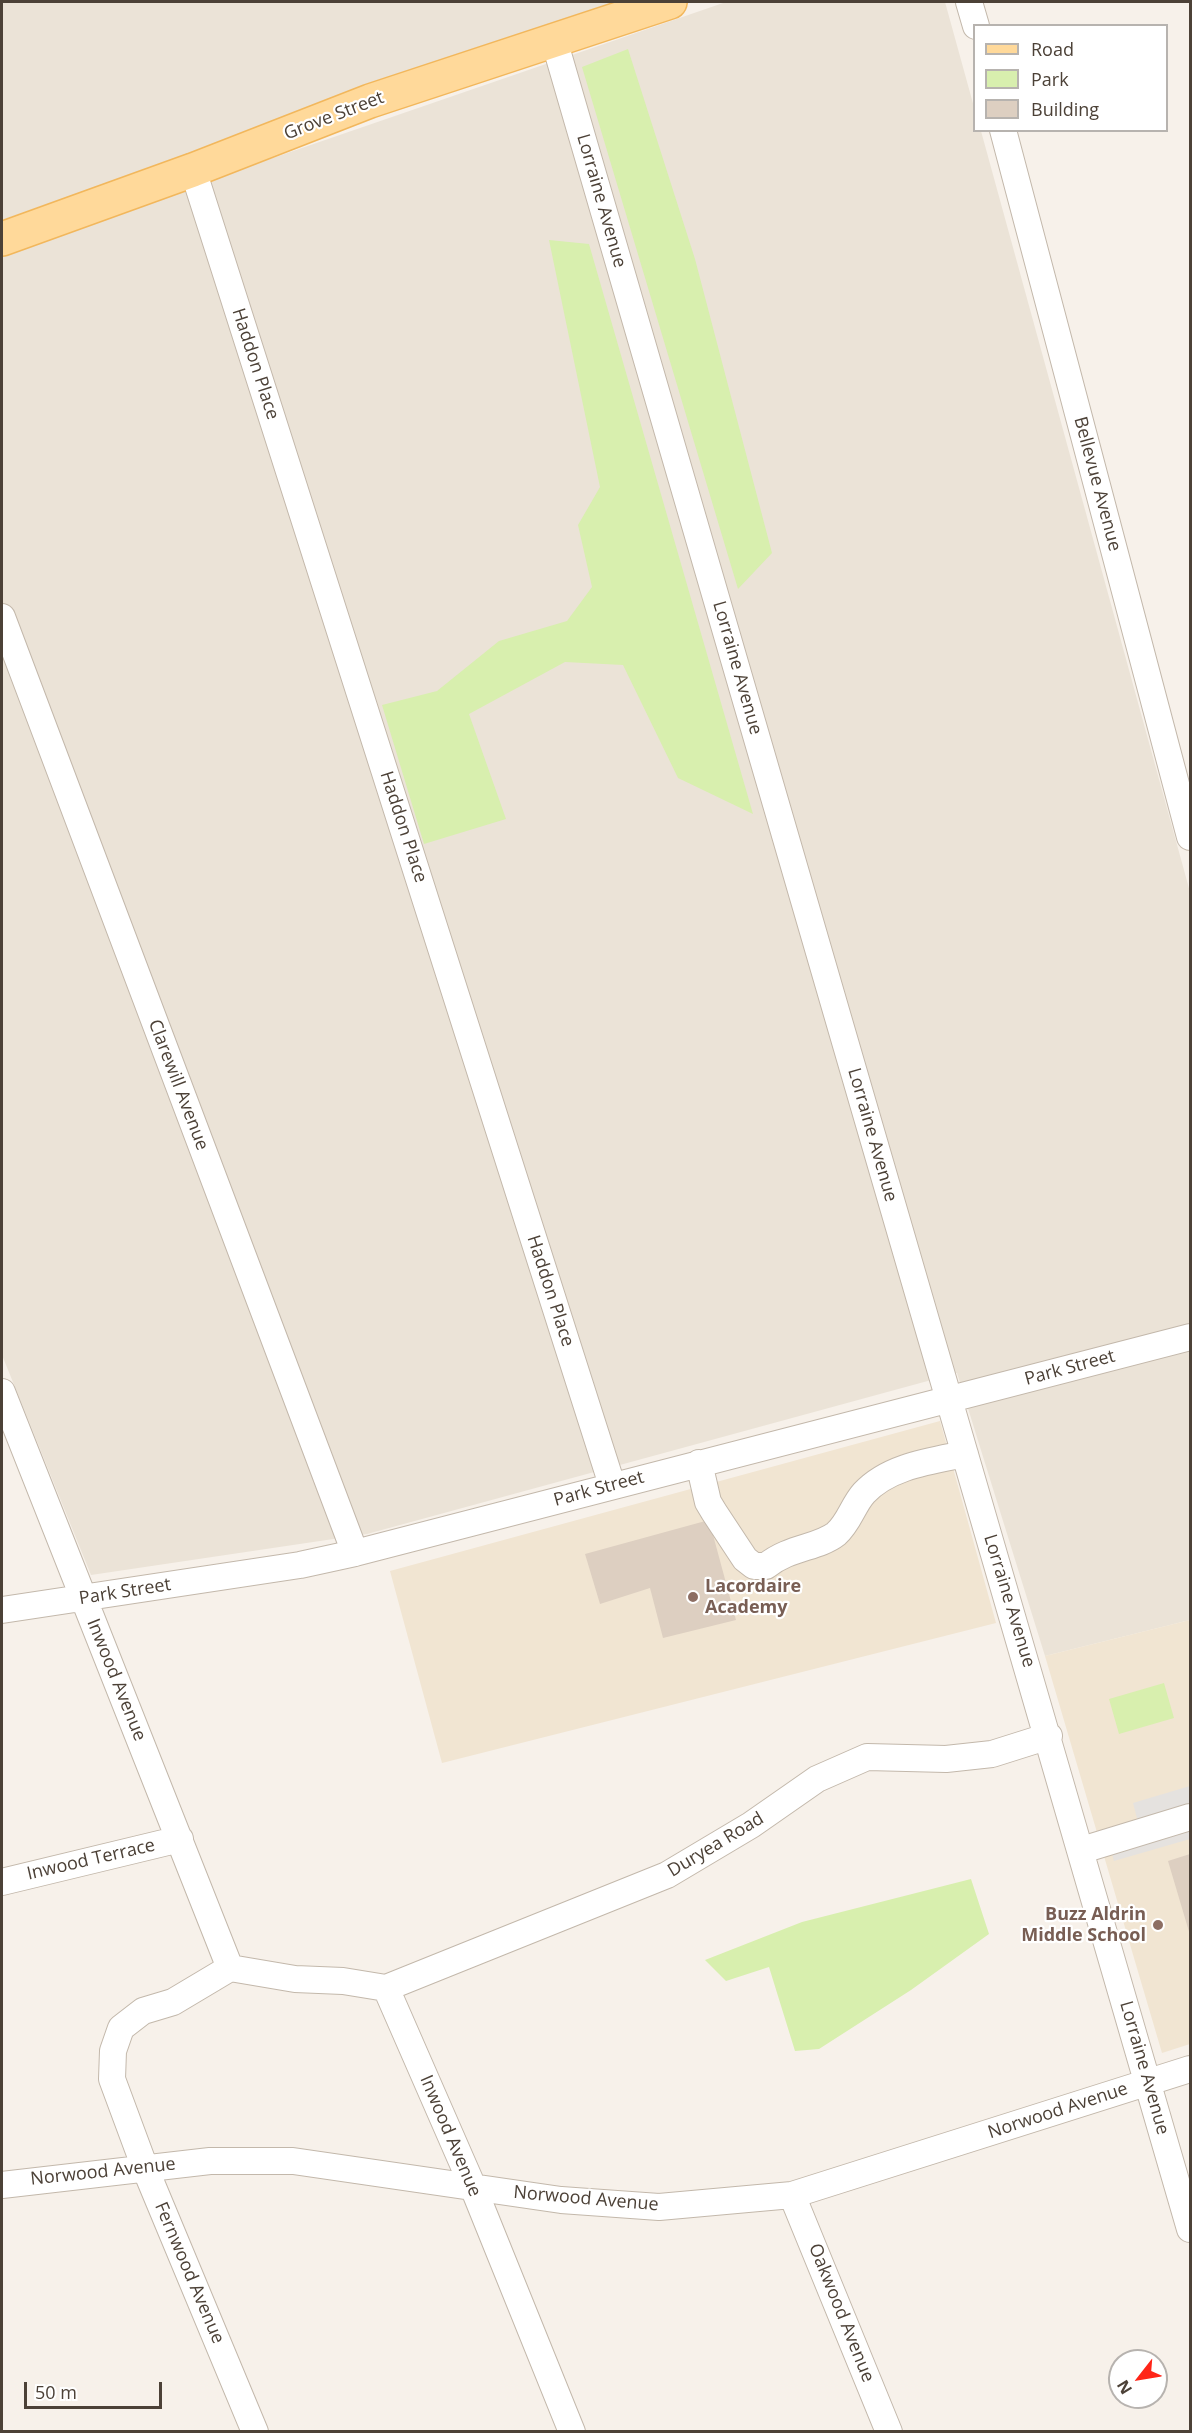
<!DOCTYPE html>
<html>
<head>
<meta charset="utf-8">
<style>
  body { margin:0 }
  #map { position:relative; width:1192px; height:2433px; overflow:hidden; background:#f7f1ea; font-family:"Open Sans",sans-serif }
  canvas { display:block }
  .frame { position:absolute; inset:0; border:3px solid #4c4137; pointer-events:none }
  .legend { position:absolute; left:973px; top:24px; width:195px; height:108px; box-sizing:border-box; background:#fff; border:2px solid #b7b3af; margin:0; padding:8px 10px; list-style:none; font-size:18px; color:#4c4137 }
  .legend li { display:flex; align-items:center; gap:12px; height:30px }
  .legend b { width:30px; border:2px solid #b7b3af }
  .north { position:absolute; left:1108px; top:2349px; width:60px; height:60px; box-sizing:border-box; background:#fff; border:2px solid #b7b3af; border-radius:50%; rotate:239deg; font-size:16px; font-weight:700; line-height:24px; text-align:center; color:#4c4137 }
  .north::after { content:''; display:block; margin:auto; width:21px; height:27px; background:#ff2518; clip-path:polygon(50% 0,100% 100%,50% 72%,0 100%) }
  .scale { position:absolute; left:24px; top:2382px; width:138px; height:27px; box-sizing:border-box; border:3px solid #4c4137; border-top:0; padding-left:8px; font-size:18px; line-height:21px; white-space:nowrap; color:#4c4137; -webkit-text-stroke:4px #fff; paint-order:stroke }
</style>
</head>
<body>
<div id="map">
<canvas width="1192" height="2433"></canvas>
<div class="frame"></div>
<ul class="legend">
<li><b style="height:8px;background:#ffd99a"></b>Road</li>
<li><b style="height:16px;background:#d8efae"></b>Park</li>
<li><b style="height:16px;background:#ddcfc1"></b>Building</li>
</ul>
<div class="north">N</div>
<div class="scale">50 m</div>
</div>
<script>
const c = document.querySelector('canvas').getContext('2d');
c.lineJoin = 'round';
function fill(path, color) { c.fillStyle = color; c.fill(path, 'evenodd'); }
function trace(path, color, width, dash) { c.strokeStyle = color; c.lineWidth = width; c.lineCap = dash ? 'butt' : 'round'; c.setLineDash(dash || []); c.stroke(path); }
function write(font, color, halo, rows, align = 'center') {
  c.font = font + ' "Open Sans",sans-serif'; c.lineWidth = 4.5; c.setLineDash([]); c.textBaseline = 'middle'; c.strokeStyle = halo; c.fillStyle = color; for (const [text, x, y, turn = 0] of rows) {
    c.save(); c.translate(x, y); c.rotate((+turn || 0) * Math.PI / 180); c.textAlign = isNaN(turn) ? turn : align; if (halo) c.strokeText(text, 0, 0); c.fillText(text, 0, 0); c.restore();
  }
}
fill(new Path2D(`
  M2,2H618L2,220Z
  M726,2H945L974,107V130L981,131L1190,892V1620L1045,1656L957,1373L367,1534L91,1575L2,1355V256L177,191Z`), '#ebe3d7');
fill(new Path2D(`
  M940,1421L996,1623L442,1763L390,1571Z
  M1190,1620V2044L1162,2053L1045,1656Z`), '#f1e5d2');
fill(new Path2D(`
  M628,49L695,259L772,553L738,589L582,67Z
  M549,240L589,244L753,814L678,778L623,665L565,662L469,714L506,819L424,844L382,705L437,691L499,641L567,621L592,587L578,525L600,487Z
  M1164,1683L1174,1718L1119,1734L1109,1699Z
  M971,1879L989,1934L911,1990L819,2049L795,2051L769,1967L726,1981L705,1960L802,1922Z`), '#d8efae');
fill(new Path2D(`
  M1190,1786V1839L1114,1861L1106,1831L1138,1822L1133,1803Z`), '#e5e2df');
fill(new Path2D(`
  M709,1520L736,1620L663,1638L650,1588L600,1604L585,1554Z
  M1190,1854V1935L1168,1861Z`), '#ddcfc1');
const minor = new Path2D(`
  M969,2L976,26
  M554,40L1190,2229
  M1003,130L1190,837
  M193,170L612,1485
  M2,617L355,1553
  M2,1392L230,1968
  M699,1463L708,1502L714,1512L745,1559L754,1566H766C789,1547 818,1548 836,1534C849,1523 853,1505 864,1493C889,1466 931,1461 965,1454
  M2,1610L300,1565L355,1553L1190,1337
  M1082,1850L1190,1817
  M2,1882L180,1839
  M386,1988L667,1875L751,1825L817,1779L867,1757L946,1759L992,1754L1049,1736
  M2,2185L210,2161H293L561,2200L659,2207L792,2195L1190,2069
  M792,2195L889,2432
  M255,2432L145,2168L112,2079L113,2051L121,2028L143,2011L173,2002L230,1968L295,1979L343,1981L386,1988L473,2187L572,2432`);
const major = new Path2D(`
  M2,239L193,170L370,101L670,2`);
trace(minor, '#c3b8ab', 28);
trace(major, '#f2b75c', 36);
trace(minor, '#fff', 26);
trace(major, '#ffd99a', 33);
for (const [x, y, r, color] of [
  [693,1597,6,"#8d6e63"],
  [1158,1925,6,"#8d6e63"]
]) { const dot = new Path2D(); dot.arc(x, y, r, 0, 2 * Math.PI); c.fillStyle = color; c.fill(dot); trace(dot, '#fff', 2); }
write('18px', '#4c4137', '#fff', [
  ["Grove Street",334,116,-21],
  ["Lorraine Avenue",601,201,74],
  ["Haddon Place",255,364,72],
  ["Bellevue Avenue",1097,484,75],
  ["Lorraine Avenue",737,668,74],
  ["Haddon Place",403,827,72],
  ["Clarewill Avenue",178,1085,69],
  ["Lorraine Avenue",872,1135,74],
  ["Haddon Place",550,1291,72],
  ["Park Street",1070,1368,-15],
  ["Park Street",599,1489,-15],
  ["Park Street",125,1592,-9],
  ["Lorraine Avenue",1009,1601,73],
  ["Inwood Avenue",116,1680,68],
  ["Duryea Road",716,1845,-31],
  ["Inwood Terrace",91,1860,-13],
  ["Lorraine Avenue",1144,2068,74],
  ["Norwood Avenue",1058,2111,-18],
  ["Inwood Avenue",450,2136,67],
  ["Norwood Avenue",103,2172,-6],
  ["Norwood Avenue",586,2199,5],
  ["Fernwood Avenue",189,2273,67],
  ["Oakwood Avenue",841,2313,68]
]);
write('bold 18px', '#785e54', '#fff', [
  ["Lacordaire",705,1587],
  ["Academy",705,1608],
  ["Buzz Aldrin",1146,1915,"right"],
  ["Middle School",1146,1936,"right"]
], 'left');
</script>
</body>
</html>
